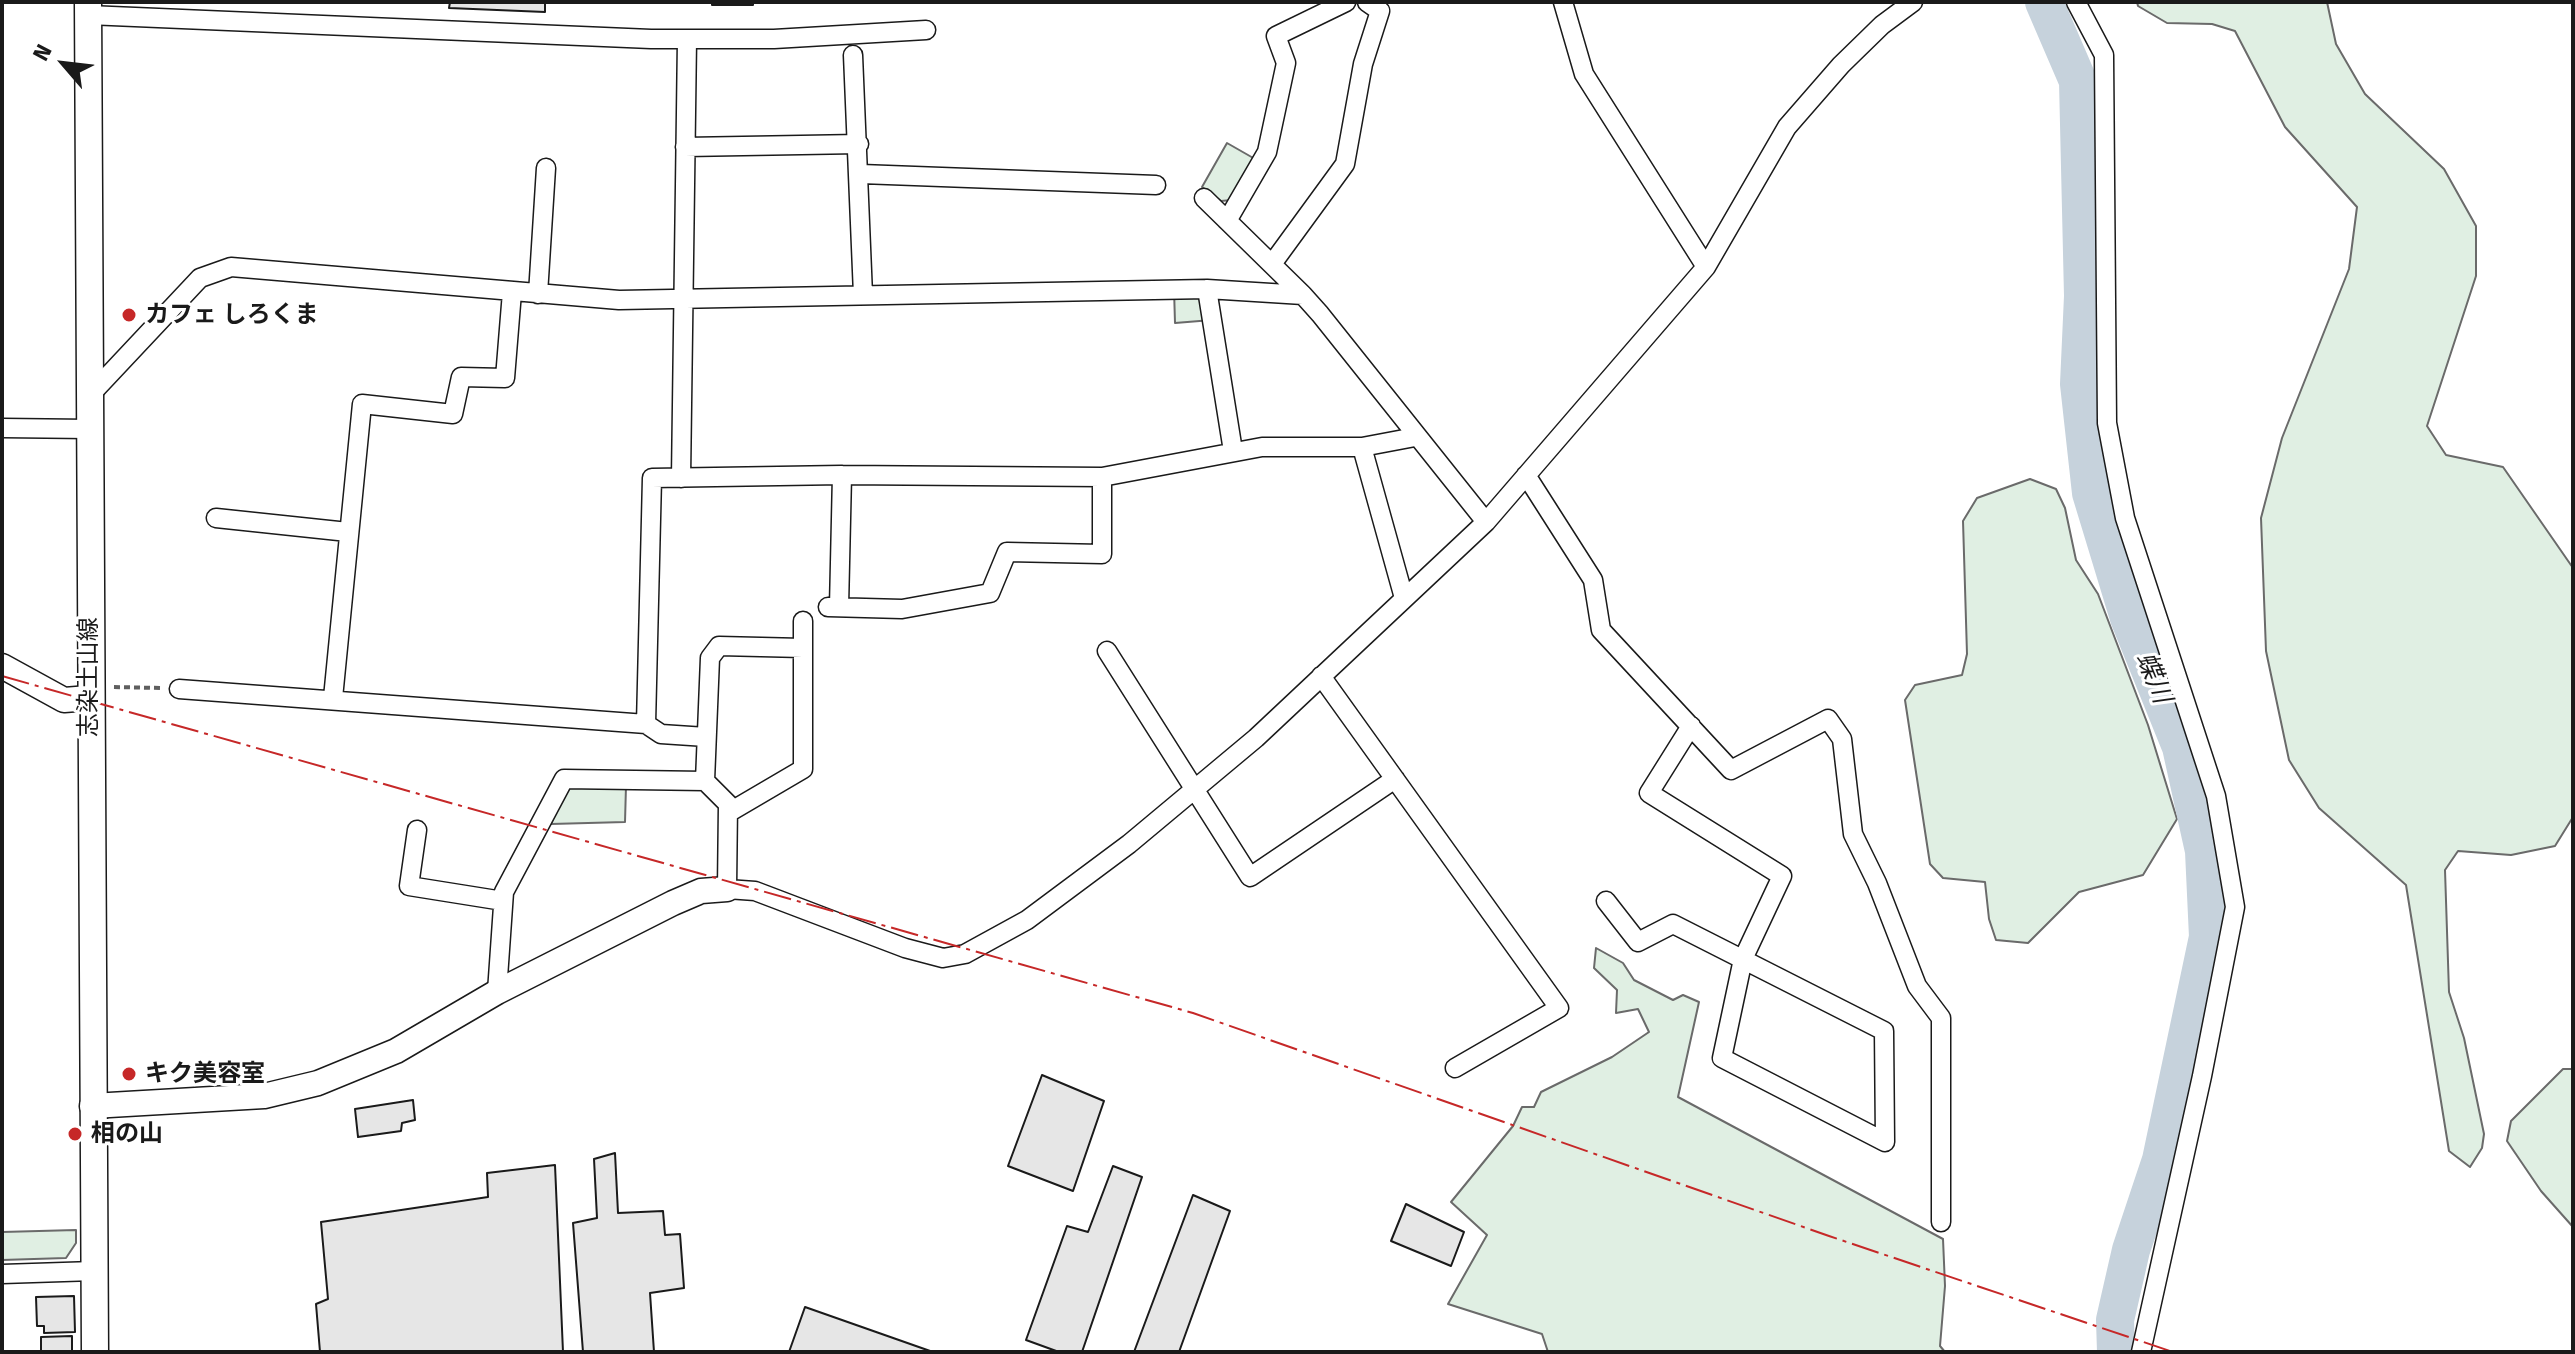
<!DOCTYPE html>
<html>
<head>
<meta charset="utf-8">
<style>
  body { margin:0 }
  #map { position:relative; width:2575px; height:1354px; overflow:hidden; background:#fff; font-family:"Fira Sans",sans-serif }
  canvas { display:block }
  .frame { position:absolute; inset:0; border:4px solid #1a1a1a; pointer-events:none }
  .north { position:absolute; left:24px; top:24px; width:80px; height:80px; -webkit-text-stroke:6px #fff; paint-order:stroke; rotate:298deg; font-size:22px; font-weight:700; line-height:32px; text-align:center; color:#1a1a1a }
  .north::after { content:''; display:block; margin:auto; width:28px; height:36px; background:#1a1a1a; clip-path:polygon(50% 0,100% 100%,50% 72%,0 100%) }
</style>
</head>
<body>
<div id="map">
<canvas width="2575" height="1354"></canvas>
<div class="frame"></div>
<div class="north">N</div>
</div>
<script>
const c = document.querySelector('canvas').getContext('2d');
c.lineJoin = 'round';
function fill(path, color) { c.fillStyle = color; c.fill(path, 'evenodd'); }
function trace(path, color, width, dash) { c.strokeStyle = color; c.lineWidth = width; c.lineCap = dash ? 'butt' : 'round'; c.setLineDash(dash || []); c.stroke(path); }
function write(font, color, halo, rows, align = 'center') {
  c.font = font + ' "Fira Sans","Noto Sans JP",sans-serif'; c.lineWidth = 6; c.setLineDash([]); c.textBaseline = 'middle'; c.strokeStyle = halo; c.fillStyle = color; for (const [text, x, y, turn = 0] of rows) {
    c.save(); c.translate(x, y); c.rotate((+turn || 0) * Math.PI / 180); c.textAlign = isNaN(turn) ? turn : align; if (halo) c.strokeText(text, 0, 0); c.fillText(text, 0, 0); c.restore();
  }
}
const green = new Path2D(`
  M2137,2H2327L2336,44L2365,94L2444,169L2476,226V276L2427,426L2446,455L2503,467L2573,568V817L2555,846L2511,855L2458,851L2445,870L2449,992L2464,1038L2484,1134L2482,1148L2470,1167L2449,1151L2406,885L2319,808L2289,760L2266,651L2261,518L2282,438L2349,269L2357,207L2285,127L2235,31L2212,24L2167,23L2138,6Z
  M1227,143L1255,159L1232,200L1221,201L1202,187Z
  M1174,289H1207L1212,320L1175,323Z
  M2030,479L2056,489L2065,508L2076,560L2098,594L2148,725L2177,819L2143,875L2079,892L2028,943L1996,940L1989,919L1985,882L1943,878L1930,864L1905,700L1915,685L1962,675L1967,654L1963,521L1977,498Z
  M570,786H626L625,822L551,824L563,793Z
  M1596,948L1623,963L1634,980L1673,1000L1683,995L1699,1002L1678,1097L1943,1239L1945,1286L1940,1346L1945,1352H1548L1542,1334L1448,1304L1487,1235L1451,1202L1513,1126L1522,1107H1534L1541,1092L1612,1057L1649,1032L1638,1009L1616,1013L1617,990L1594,968Z
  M2563,1069H2573V1227L2541,1191L2507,1141L2511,1121Z
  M76,1230V1243L66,1258L2,1260V1232Z`);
fill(green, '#e0efe3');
trace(green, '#6a6a6a', 2);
trace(new Path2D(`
  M2044,2L2078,81L2083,296L2079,384L2091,493L2129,618L2181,747L2204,851L2208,937L2161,1160L2131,1250L2115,1320L2116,1352`), '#c6d2dc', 38);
const building = new Path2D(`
  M450,2H545V12L449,8Z
  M712,2H753V5H712Z
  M1042,1075L1104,1101L1073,1191L1008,1166Z
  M413,1100L415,1120L402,1123L401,1131L358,1137L355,1109Z
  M615,1153L618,1213L663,1211L665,1235L680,1234L684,1288L650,1293L654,1352H583L573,1223L597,1218L594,1159Z
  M555,1165L563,1352H320L316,1304L328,1299L321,1222L488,1197L487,1173Z
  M1113,1166L1142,1177L1082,1352H1059L1026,1340L1067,1226L1088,1232Z
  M1193,1195L1230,1211L1179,1352H1134Z
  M1406,1204L1464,1232L1451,1266L1391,1241Z
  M74,1296L75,1332L44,1333V1326H37L36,1297Z
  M805,1307L933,1352H789Z
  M72,1336V1352H41V1337Z`);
fill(building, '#e6e6e6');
trace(building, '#1a1a1a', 2);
const minor = new Path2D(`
  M1563,2L1584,74L1706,267
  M2076,2L2104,55L2107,423L2125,518L2216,796L2235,907L2202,1076L2141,1352
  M88,15L651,39H774L926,30
  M853,55L863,295
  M685,147L859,144
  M861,174L1156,185
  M1204,198L1303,295
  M1227,221L1267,152L1286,63L1276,36L1346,2
  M1272,264L1345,164L1363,64L1380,11L1367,2
  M1207,289L1233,451
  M538,294L546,168
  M91,394L200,278L231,267L619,300L1207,289L1303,295L1320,314L1486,522
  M2,428L90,429
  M1362,447L1404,598
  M1526,475L1593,580L1601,630L1731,770L1828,719L1842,739L1853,834L1877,883L1917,986L1941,1018V1222
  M681,478L687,39
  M216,518L348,532
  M828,607L902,609L990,593L1007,552L1102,554V477
  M839,607L842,475
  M803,621V648
  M1107,651L1250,877L1395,779
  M1321,676L1559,1008L1455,1068
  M179,689L646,724L652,478L842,475L1102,477L1262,447H1362L1415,437
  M333,698L362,404L453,414L461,377L505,378L512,292
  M646,724L661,734L706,737
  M728,813L803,769V648L719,646L710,658L705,781L728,804L727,889L755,891L905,948L943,958L965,954L1027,920L1129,844L1256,738L1486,522L1706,267L1787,127L1841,65L1882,25L1913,2
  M417,830L409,886L503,901
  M1606,901L1638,942L1673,924L1884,1031L1885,1142L1722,1058L1743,959L1782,876L1649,793L1691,726
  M497,992L504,892L564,779L705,781
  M2,1274L94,1271`);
const tertiary = new Path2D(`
  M2,666L64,700L89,698
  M92,1106L264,1096L318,1083L396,1051L497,992L673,903L701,891L727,889`);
const secondary = new Path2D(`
  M88,2L95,1352`);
trace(minor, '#1a1a1a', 21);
trace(tertiary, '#1a1a1a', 27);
trace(secondary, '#1a1a1a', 29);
trace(new Path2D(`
  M114,687L161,688`), '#5f5f5f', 4, [6, 4]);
trace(minor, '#fff', 18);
trace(tertiary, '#fff', 24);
trace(secondary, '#fff', 26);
trace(new Path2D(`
  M2,676L1193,1013L1829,1236L2173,1352`), '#c62828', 2, [28, 6, 4, 6]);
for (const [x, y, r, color] of [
  [129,315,8,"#c62828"],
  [129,1074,8,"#c62828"],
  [75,1134,8,"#c62828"]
]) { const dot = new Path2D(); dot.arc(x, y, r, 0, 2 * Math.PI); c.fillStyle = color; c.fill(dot); trace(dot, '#fff', 3); }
write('bold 24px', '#1a1a1a', '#fff', [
  ["カフェ しろくま",145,315],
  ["キク美容室",145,1074],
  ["相の山",91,1134]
], 'left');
write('24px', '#1a1a1a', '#fff', [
  ["志染土山線",89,677,-90]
]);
write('italic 26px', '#1a1a1a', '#fff', [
  ["蝶川",2153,678,68]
]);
</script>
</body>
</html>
